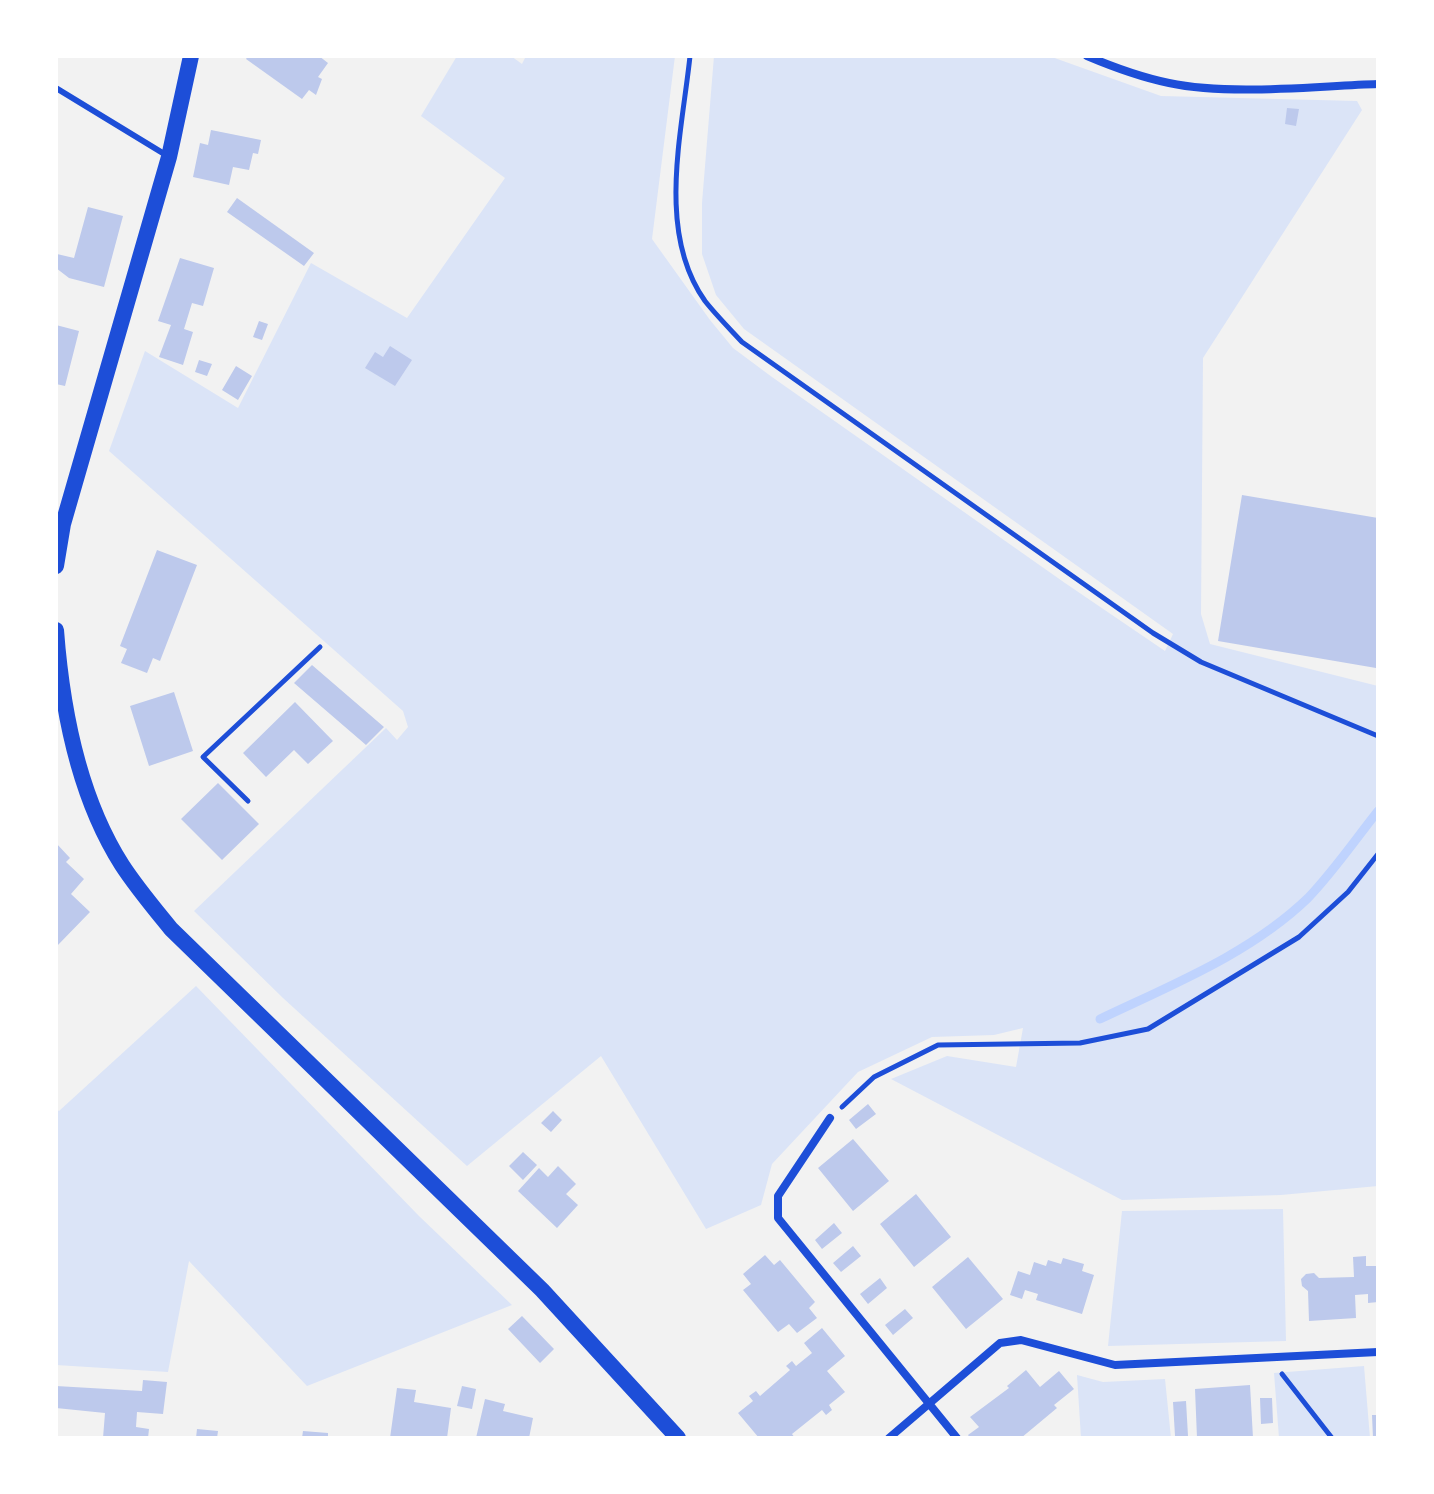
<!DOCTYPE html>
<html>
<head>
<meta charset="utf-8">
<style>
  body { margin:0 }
  #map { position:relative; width:1434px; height:1494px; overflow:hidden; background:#f2f2f2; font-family:Arial,sans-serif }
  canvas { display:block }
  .frame { position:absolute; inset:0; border:58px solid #fff; pointer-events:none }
</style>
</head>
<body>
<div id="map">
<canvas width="1434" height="1494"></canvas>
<div class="frame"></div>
</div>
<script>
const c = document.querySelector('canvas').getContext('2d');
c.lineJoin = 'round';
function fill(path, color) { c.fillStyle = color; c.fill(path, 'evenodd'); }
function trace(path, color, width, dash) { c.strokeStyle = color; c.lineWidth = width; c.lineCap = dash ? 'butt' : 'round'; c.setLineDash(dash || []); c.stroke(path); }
fill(new Path2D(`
  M457,56H511L522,64L526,56H675L652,239L710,320L733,348L772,377L1065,583L1165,651L1173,634L744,329L716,295L702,254V203L714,56H1049L1161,96L1357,101L1362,110L1203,358L1201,614L1210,644L1378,686V1186L1281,1195L1122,1200L891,1079L947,1056L1016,1067L1023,1028L994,1035L932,1037L858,1072L772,1164L761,1205L706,1229L601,1056L467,1166L283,998L194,911L386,728L397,740L408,727L403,711L109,451L145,351L238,408L311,263L407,318L505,178L421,116Z
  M196,986L419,1216L512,1305L307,1386L189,1261L168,1372L56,1365V1109L59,1111Z
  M1283,1209L1286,1341L1108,1346L1122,1211Z
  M1364,1366L1370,1438H1279L1274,1373Z
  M1077,1375L1103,1382L1165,1379L1171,1438H1081Z`), '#dbe4f7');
trace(new Path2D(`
  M1100,1019C1171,985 1250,954 1308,898C1333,872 1355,840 1378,811`), '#bfd3fe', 9);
fill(new Path2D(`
  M248,56H319L328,63L318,77L322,79L316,95L309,90L302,99L246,59Z
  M1287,108L1299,109L1296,126L1285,124Z
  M211,130L261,140L258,154L253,153L249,170L233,167L229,185L193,177L200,143L208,145Z
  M237,198L314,253L304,266L227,212Z
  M88,207L123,216L104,287L69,278L56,268L57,254L74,258Z
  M180,258L214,268L203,306L192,303L184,329L193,332L183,365L159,357L171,325L158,321Z
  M259,321L268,324L262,340L253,337Z
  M56,325L79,331L65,386L56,384Z
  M390,346L412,360L395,386L365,368L375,352L383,357Z
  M199,360L212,364L207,376L195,372Z
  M236,366L252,376L238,400L222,390Z
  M1242,495L1378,518L1376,668L1218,641Z
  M157,550L197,565L160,661L153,658L147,673L121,663L127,649L120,646Z
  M312,665L384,727L366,745L294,683Z
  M174,692L193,751L149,766L130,706Z
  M295,702L333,741L308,764L294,750L266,777L243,753Z
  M218,783L259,824L222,860L181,819Z
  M56,843L70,858L66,862L84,879L71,894L90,912L57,946Z
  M868,1104L876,1114L856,1129L849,1120Z
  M553,1111L562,1120L551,1132L541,1123Z
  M853,1139L889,1181L853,1211L818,1168Z
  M523,1152L537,1165L523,1180L509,1166Z
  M558,1166L576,1184L566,1194L578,1205L557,1228L518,1191L539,1168L548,1177Z
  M916,1194L951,1237L914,1267L880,1224Z
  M834,1223L842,1233L822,1249L815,1240Z
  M853,1246L861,1256L841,1272L833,1263Z
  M765,1255L774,1265L780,1260L815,1302L809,1308L817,1318L797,1333L789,1324L778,1332L743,1290L751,1284L743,1274Z
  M1366,1256V1266H1378V1302L1368,1303V1294L1355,1295L1356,1318L1309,1321L1308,1291L1302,1286L1301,1279L1306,1274L1314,1273L1319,1278L1354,1277L1353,1257Z
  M968,1257L1003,1299L966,1329L932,1287Z
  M1063,1258L1084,1264L1082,1271L1094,1275L1082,1314L1036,1300L1038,1294L1025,1290L1022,1299L1010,1295L1018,1271L1030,1275L1034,1262L1046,1266L1048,1260L1061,1264Z
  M880,1278L887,1288L868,1304L860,1294Z
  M905,1309L913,1318L893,1335L885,1325Z
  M522,1316L554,1349L540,1363L508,1329Z
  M822,1328L845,1356L827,1371L845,1392L829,1405L832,1410L826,1415L822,1410L792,1434L795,1438H759L738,1413L753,1401L749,1396L756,1391L760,1396L790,1370L786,1366L792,1361L796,1366L812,1353L804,1343Z
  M1026,1370L1040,1387L1059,1371L1074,1389L1054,1405L1057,1408L1021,1438H970L968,1435L979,1427L970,1417L1009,1388L1007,1386Z
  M143,1380L167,1382L163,1414L137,1412L136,1427L149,1429L148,1438H103L105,1413L56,1408V1386L142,1391Z
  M1250,1385L1253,1438H1197L1195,1389Z
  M462,1386L476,1389L472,1409L457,1406Z
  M397,1388L416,1390L414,1402L451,1408L447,1438H390Z
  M1260,1398H1272L1273,1423L1261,1424Z
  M485,1399L505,1404L503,1411L533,1418L529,1438H476Z
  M1186,1401L1188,1436H1175L1173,1402Z
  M1372,1415H1378V1438H1373Z
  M197,1429L218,1431L217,1438H196Z
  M303,1431L328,1433V1438H302Z`), '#bdc9ec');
trace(new Path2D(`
  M690,56C682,133 656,232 705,301C716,315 730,329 742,342L1153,633L1201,662L1378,736
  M248,801L203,757L320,647
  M842,1107L874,1077L938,1045L1080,1043L1148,1029L1299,937L1348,892L1378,854
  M1282,1374L1332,1438`), '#1d4ed8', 5);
trace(new Path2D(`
  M56,88L166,155`), '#1d4ed8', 6);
trace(new Path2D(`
  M1087,56C1113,67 1140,77 1169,83C1230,96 1314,86 1378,84
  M830,1118L778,1196V1218L957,1438
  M889,1438L1000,1343L1021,1340L1115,1365L1378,1352`), '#1d4ed8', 8);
trace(new Path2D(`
  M56,566L63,524L169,157L191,56
  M56,630C62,710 78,796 122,865C137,888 154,908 171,929L542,1290L678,1438`), '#1d4ed8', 16);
</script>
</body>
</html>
